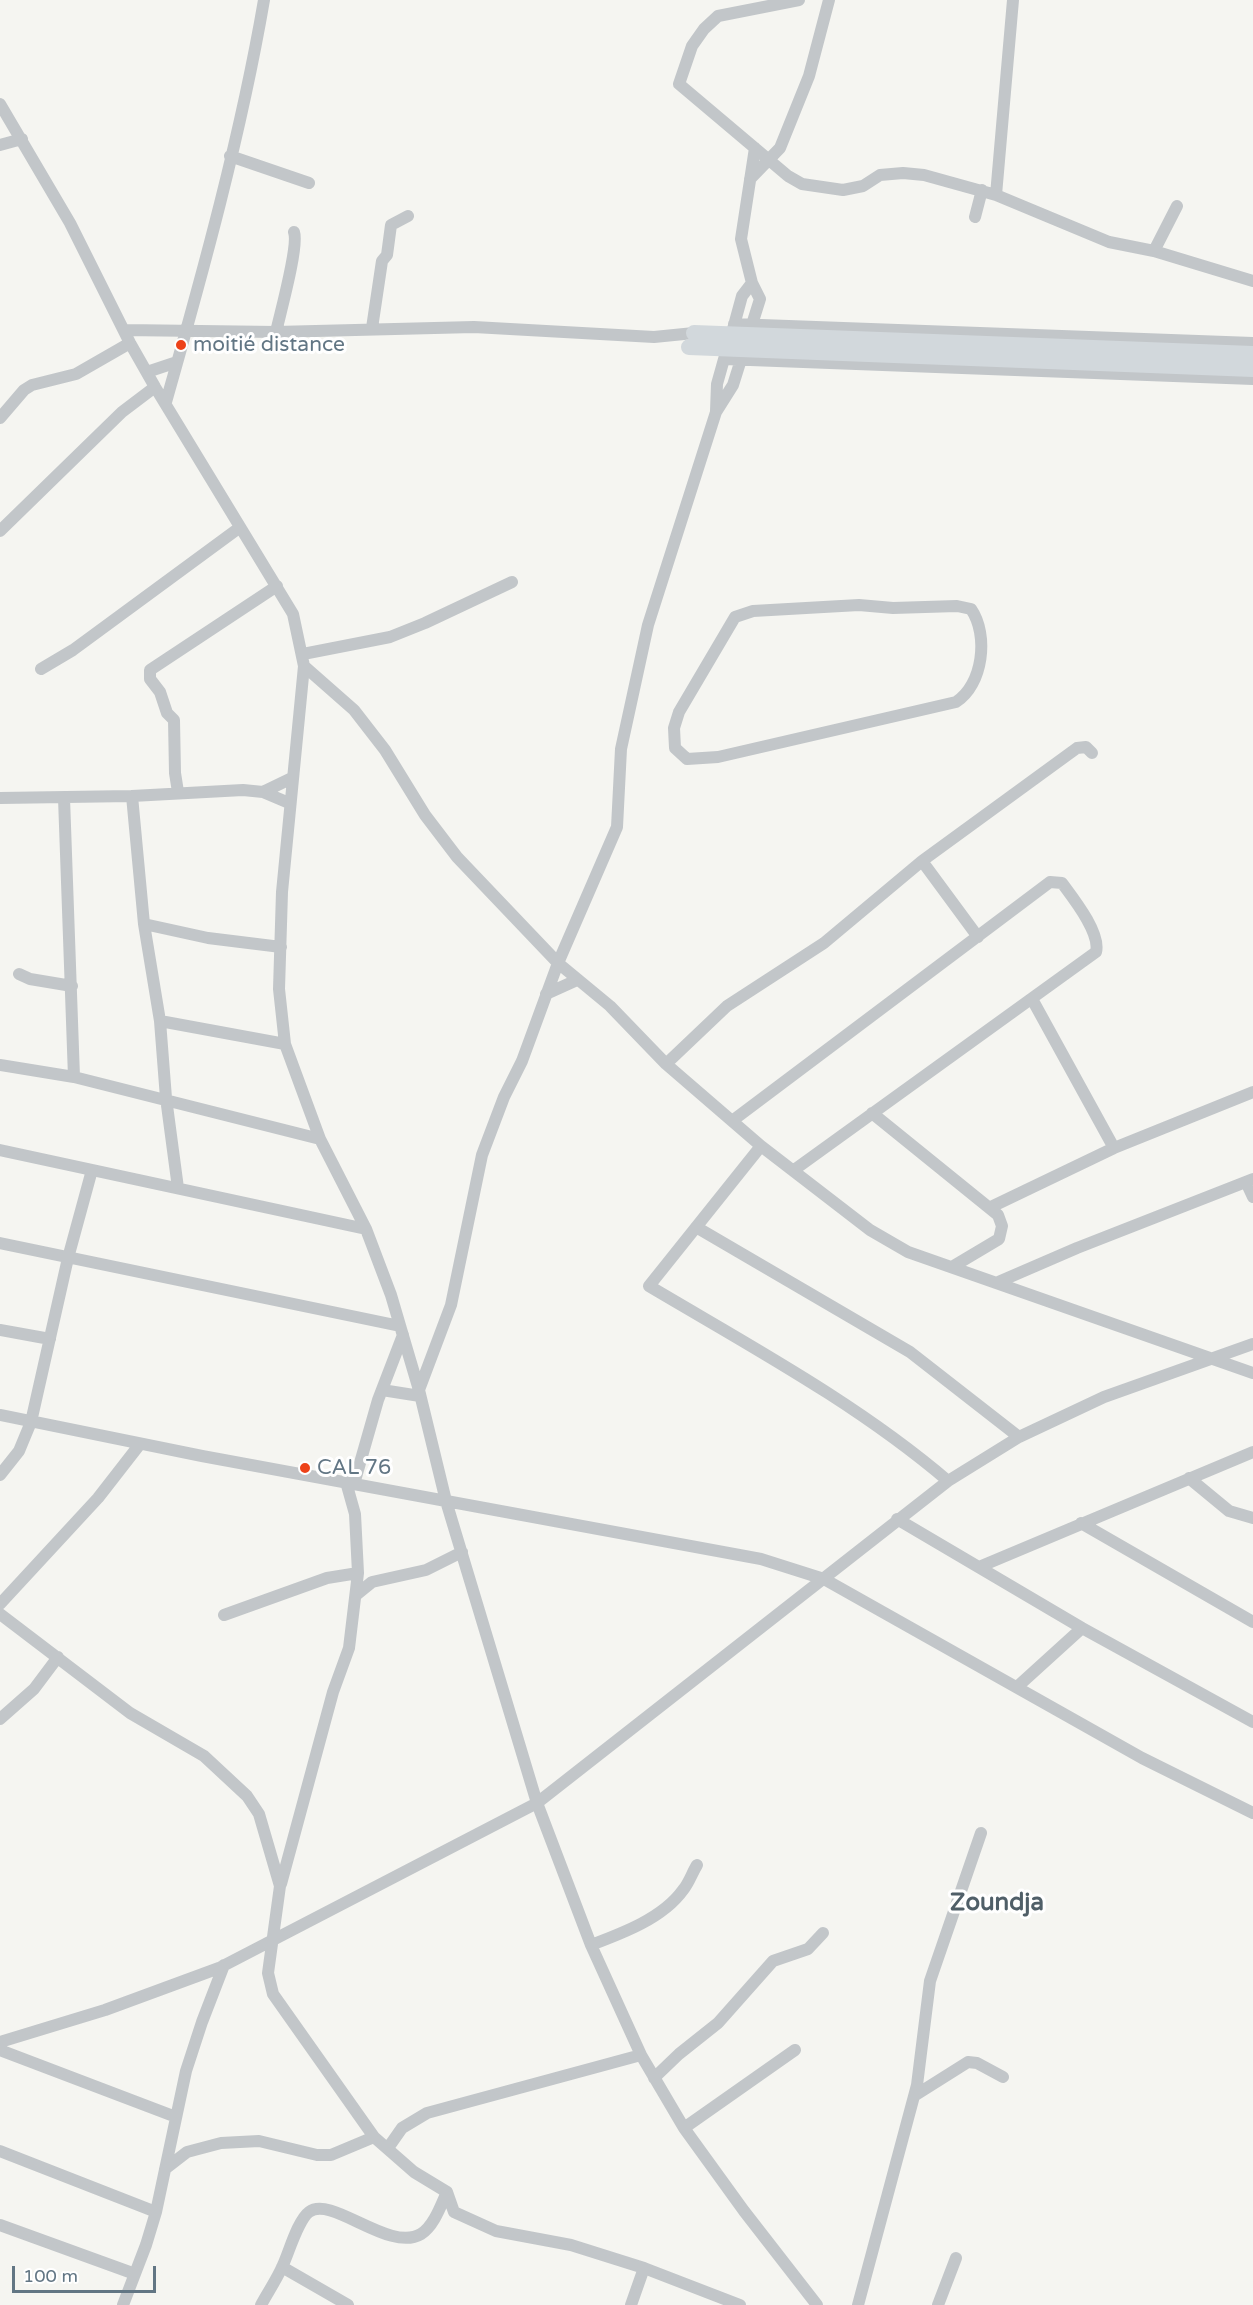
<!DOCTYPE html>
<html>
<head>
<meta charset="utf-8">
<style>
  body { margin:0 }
  #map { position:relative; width:1253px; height:2305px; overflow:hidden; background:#f5f5f1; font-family:"Varela Round",sans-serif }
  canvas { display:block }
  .scale { position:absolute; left:12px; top:2266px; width:144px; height:27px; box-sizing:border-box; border:3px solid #627684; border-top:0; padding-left:8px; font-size:18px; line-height:21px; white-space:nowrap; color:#627684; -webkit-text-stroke:4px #fff; paint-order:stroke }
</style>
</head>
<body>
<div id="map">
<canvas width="1253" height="2305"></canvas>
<div class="scale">100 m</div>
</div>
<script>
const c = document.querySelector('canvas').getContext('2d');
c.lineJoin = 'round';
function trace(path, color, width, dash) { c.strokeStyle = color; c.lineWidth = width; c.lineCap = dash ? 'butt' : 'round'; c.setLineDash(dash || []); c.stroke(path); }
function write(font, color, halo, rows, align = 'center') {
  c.font = font + ' "Varela Round",sans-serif'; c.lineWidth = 6; c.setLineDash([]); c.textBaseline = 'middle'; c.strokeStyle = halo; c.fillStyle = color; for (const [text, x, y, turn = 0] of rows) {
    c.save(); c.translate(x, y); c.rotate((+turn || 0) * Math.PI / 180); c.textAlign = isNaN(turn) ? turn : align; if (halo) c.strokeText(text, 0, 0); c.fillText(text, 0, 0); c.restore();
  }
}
trace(new Path2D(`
  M799,0L718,16L704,29L692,46L679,84L788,176L802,184L843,190L863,186L880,175L903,173L924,175L996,195L1109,242L1154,251
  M0,104L70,223L130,343L155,387L293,614L304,666L282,892L279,989L285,1044L320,1139L366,1229L391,1295L419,1390L446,1501L537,1803L591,1945L641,2055L684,2128L744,2211L817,2305
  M0,145L22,139
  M230,156L309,183
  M750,179L780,148L809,76L829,0
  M996,195L1013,0
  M1177,206L1154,251L1253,281
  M975,217L982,190
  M734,324L1253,343
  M372,328L382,261L387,255L391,225L408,216
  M733,329L742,296L752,283
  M124,330L276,332L474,327L654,337L694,333
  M276,332C280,314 299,246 294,232
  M724,359L1253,379
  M147,372L177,362
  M166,402C203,272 241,134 264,0
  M716,411L717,384L726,352
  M0,418L24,390L32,385L76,374L130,343
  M0,531L122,412L155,387
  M859,605L893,608L957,606L971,609C989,635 983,685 956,702L718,757L687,759L675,748L674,728L679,712L735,617L753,611Z
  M303,654L390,637L425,623L512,582
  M304,666L354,710L385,750L425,815L457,857L558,963L610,1006L666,1064L761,1146L870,1230L908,1252L1253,1373
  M41,669L73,650L239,528
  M178,792L175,773L174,720L167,713L160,692L150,679V670L277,586
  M263,792L289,803
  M132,796L144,924L160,1021L166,1098L178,1188
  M0,798L132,796L243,790L263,792L292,778
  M64,798L74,1077
  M922,861L978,937
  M144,924L208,938L281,947
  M19,974L30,979L72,986
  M546,994L577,980
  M1032,999L1114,1148
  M160,1021L285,1044
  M666,1064L727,1006L824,943L922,861L1077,748L1086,747L1092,753
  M0,1065L74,1077L320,1139
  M872,1113L998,1215L1002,1226L999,1239L952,1267
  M732,1121L1050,882L1062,883C1073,898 1101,933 1096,952L794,1170
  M761,1146L649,1286C750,1346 858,1404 948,1481
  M0,1150L366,1229
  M1246,1182L1253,1197
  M991,1207L1114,1148L1253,1092
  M696,1227L910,1352L1019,1437
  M0,1243L400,1326
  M996,1283L1077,1248L1253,1179
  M0,1330L50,1339
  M382,1390L420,1396
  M419,1390L451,1305L482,1155L504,1097L522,1061L558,963L617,827L621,749L648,625L716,412L733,385L760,299L752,283L741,239L755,148
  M0,1415L202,1456L761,1559L824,1579L1142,1758L1253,1813
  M0,1475L19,1451L31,1422L68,1258L92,1170
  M1189,1478L1229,1511L1253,1518
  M354,1484L378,1400L403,1335
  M897,1519L1082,1628L1253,1722
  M1081,1523L1253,1622
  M979,1567L1253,1452
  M356,1595L372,1582L426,1570L462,1552
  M0,1604L98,1498L140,1444
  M0,1614L130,1713L204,1756L247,1796L259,1814L280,1886L268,1973L273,1994L374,2137L414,2172L447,2192L454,2212L496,2231L571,2245L644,2268L740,2305
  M224,1615L327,1578L358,1573
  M1017,1687L1082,1628
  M0,1719L34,1689L58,1657
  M281,1884L333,1692L349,1648L358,1573L355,1514L346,1482
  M591,1945C623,1933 663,1918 683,1890C689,1883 692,1873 697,1865
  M0,2042L105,2010L219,1968L537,1803L948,1481L1019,1437L1104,1397L1253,1344
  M0,2050L176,2117
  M654,2078L679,2054L718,2023L773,1961L808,1949L823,1933
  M914,2096L968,2062L977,2063L1003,2077
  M684,2128L795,2050
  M388,2148L402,2128L427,2113L641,2055
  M0,2151L156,2212
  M165,2169L187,2152L221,2143L259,2141L317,2155H331L374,2137
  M0,2225L135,2274
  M282,2267L348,2305
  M123,2305L146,2245L156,2212L186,2071L202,2022L224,1965
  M261,2305C268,2292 277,2279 283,2265C289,2252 298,2220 309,2212C332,2195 389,2253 421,2234C434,2226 441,2205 447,2192
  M631,2305L644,2268
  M858,2305L917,2085L930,1981L981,1833
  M938,2305L956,2258`), '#c2c6c9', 12);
trace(new Path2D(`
  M694,333L1253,354
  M689,347L1253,369`), '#d2d8dc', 16);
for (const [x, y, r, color] of [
  [181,345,6,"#ed4219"],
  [305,1468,6,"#ed4219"]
]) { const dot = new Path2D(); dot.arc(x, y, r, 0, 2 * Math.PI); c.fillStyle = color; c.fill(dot); trace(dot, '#fff', 2); }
write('21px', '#627684', '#fff', [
  ["moitié distance",193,345],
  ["CAL 76",317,1468]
], 'left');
write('bold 24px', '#505f68', '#fff', [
  ["Zoundja",997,1904]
]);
</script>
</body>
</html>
